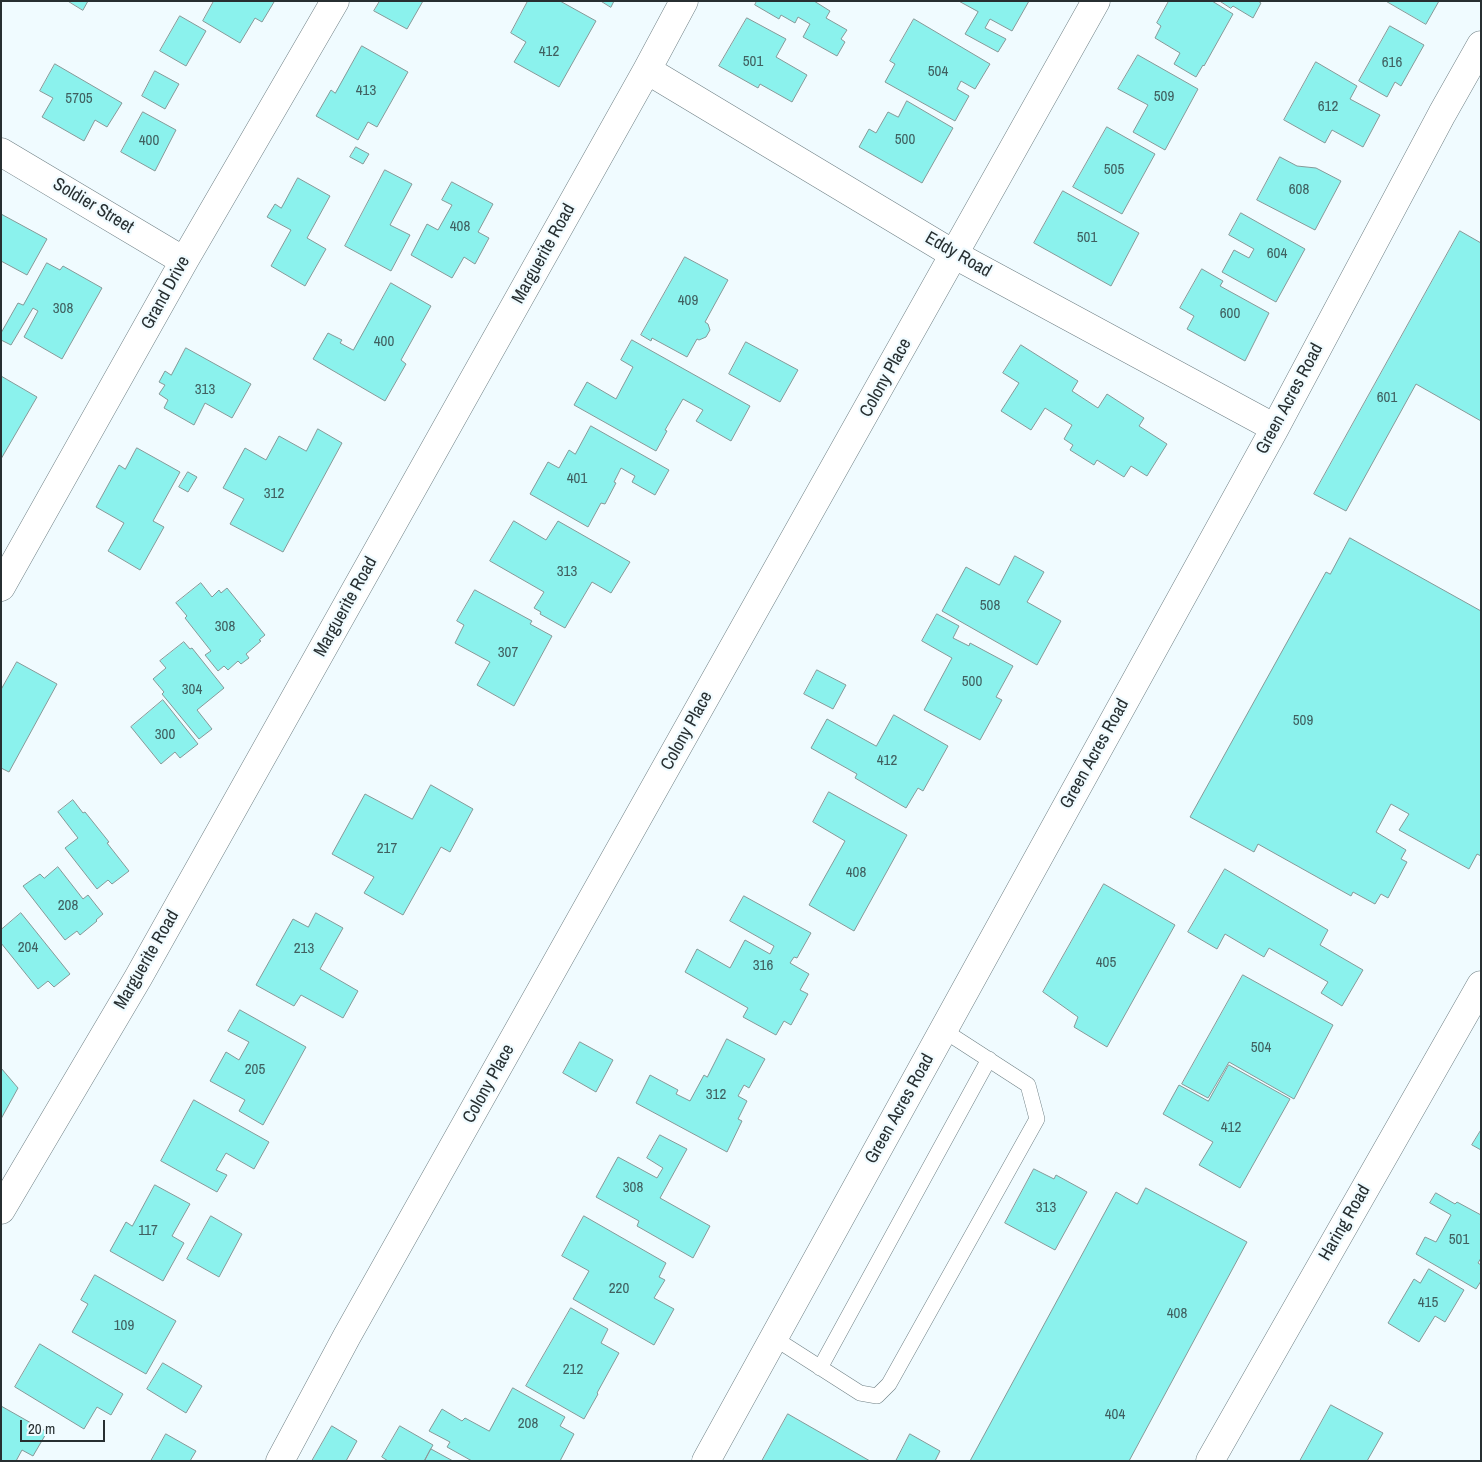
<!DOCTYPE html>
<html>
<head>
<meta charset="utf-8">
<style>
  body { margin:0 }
  #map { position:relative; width:1482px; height:1462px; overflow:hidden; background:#f0fbff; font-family:"Archivo Narrow",sans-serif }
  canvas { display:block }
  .frame { position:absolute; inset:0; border:2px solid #272f31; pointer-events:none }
  .scale { position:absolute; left:20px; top:1420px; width:85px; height:22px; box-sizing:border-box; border:2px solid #272f31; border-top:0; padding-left:6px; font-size:15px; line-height:18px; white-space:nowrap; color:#272f31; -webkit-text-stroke:4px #f0fbff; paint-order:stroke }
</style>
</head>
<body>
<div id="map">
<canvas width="1482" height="1462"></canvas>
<div class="frame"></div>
<div class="scale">20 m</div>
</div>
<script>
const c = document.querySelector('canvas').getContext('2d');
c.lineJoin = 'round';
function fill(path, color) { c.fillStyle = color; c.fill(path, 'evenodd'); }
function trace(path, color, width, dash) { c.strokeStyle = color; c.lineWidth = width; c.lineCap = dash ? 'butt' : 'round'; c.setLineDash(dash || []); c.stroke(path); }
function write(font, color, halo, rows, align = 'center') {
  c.font = font + ' "Archivo Narrow",sans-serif'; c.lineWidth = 4.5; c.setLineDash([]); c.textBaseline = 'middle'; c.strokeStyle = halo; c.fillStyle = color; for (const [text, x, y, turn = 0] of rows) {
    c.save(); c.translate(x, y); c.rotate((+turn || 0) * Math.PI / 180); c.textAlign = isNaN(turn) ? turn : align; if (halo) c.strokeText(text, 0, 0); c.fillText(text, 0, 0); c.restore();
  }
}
const building = new Path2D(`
  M68,1H88L83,10Z
  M214,1H272L274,2L262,22L255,18L240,43L203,21Z
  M380,1H423L407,29L374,11Z
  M528,1H560L596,21L559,87L514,62L526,42L511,33Z
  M601,1H614L611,7Z
  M757,1H814L830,11L826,18L847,30L841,39L845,42L837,56L803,37L810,24L798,17L795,23L781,15L779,19L755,5Z
  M959,1H1029L1012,31L990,19L985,28L1006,39L998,52L965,34L978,12Z
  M1169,1H1212L1233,14L1204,66L1203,65L1196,77L1174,64L1180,53L1155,38L1161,26L1157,23Z
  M1220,1H1258L1261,3L1253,18L1233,6L1231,8Z
  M1386,1H1439L1426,24Z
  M180,16L206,31L186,66L160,51Z
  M747,18L786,39L776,57L807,75L792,102L760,84L758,88L719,66Z
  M914,19L990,64L975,89L961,81L957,89L969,96L955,121L885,82L895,64L890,61Z
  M1390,26L1424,45L1401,86L1395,82L1387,97L1359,81Z
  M362,46L408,72L377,127L368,122L358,140L316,116L331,90L335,93Z
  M1138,55L1198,89L1165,150L1133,132L1148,105L1118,89Z
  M1316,62L1357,86L1350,99L1380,115L1363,147L1332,130L1325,143L1284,120Z
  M55,64L122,103L107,127L95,120L84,141L42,117L53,98L40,91Z
  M155,71L179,84L165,109L142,96Z
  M907,101L953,128L922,183L859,147L869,129L876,133L888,112L898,117Z
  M143,112L176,130L155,171L121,152Z
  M1107,127L1155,154L1122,214L1073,187Z
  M356,147L369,154L363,164L350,157Z
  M1280,157L1297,166L1316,168L1341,181L1315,230L1257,200Z
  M385,170L412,184L390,225L410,235L391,271L345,246Z
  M298,178L330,196L307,238L326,249L305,286L271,266L291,230L267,217L275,204L281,208Z
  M452,182L493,204L478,232L489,238L475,264L464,257L452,278L411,255L427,224L438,230L452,205L442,200Z
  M1063,191L1139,233L1111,286L1034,243Z
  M1241,213L1305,249L1276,302L1222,272L1234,250L1249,258L1254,249L1229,235Z
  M1,214L47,239L27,275L1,261Z
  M1460,231L1481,243V421L1416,384L1346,511L1314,494Z
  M685,257L728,280L705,322L708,324L710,330L706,337L699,340L697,339L687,357L652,338L651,341L641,335Z
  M47,263L60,270L63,266L102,288L62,359L24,337L38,311L33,308L11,345L1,340V333L18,303L23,305Z
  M1202,269L1223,281L1220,286L1269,313L1245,361L1187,329L1194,316L1180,308Z
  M391,283L431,306L401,360L406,364L385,401L313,359L328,333L342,340L340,343L353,350Z
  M632,340L750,406L731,441L696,421L703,410L683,399L665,430L667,431L656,451L574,405L587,382L616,399L633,367L621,360Z
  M746,342L798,370L780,402L729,374Z
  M1021,345L1078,381L1072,391L1098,408L1107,394L1144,418L1139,426L1167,444L1147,476L1131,466L1124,477L1097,460L1094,465L1070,450L1073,445L1064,439L1072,425L1045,408L1031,430L1001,411L1019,383L1003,373Z
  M186,348L251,384L232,418L205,403L194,425L164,408L168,400L159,394L165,385L159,382L165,371L171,375Z
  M1,376L37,397L1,459Z
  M591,426L669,470L655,495L632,482L635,476L621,468L614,482L616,483L605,504L601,503L588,527L530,494L548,462L559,468L569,450L575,454Z
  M318,429L342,443L283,552L230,524L244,499L223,488L245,448L266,460L279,436L306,451Z
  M137,448L180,472L153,521L164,527L140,570L108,551L124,523L96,507L119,465L125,469Z
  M188,472L197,477L188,492L179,487Z
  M514,521L546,540L558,521L630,562L611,593L592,582L565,628L540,614L541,612L534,608L544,592L490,561Z
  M1350,538L1481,611V856L1477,854L1469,869L1399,830L1409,814L1391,804L1376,832L1406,850L1401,859L1407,862L1388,898L1381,894L1375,904L1353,892L1351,896L1258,844L1254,852L1190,817L1326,572L1330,574Z
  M1015,556L1044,572L1027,602L1061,621L1037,665L942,611L966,567L999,585Z
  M201,583L212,597L219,590L221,593L227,588L265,635L259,640L261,641L246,654L249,658L241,664L238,661L228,670L224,666L218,671L205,655L211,651L185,618L187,616L176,603Z
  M475,590L532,621L530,624L552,636L514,706L477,685L490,662L455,643L464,625L457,621Z
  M937,614L959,626L953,638L969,646L970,643L1013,666L996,697L1002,700L980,740L924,710L952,658L922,641Z
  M184,642L190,649L192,648L224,688L197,710L212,729L199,739L162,694L164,692L153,679L166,668L160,661Z
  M17,662L57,684L9,772L1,768V690Z
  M817,670L846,685L833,709L804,694Z
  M163,700L198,744L180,758L175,752L161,764L131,727Z
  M894,715L948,746L923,791L918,788L906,808L855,778L857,774L811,748L827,719L876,746Z
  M431,785L473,809L450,852L441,847L403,915L364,893L374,877L332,854L365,794L412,819Z
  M829,792L907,835L854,931L809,905L845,841L813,822Z
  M73,800L83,813L85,812L109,842L107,843L129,871L112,884L108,880L97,889L65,848L78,838L58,812Z
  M58,867L83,899L88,895L103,914L96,920L97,921L80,935L77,931L65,940L23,886L40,874L44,878Z
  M1225,869L1328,930L1320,945L1363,970L1342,1006L1321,993L1328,982L1269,948L1264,957L1225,934L1217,949L1188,932Z
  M1104,884L1175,925L1107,1047L1074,1027L1078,1017L1043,992Z
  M744,896L811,933L797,958L794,957L790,963L809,974L800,990L808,994L791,1025L784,1021L776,1035L743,1017L748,1008L685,972L697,949L730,968L745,940L770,954L774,946L730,921Z
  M21,913L70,974L54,987L48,981L38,989L1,943V930Z
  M316,913L343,928L320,969L358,991L343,1018L301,995L294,1006L256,985L293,919L308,927Z
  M1243,975L1333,1025L1294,1099L1229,1062L1208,1098L1182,1084Z
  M240,1010L306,1047L263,1125L239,1111L245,1100L210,1081L226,1052L239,1060L249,1042L228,1031Z
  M727,1039L765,1059L749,1088L744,1085L738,1096L747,1101L738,1119L742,1121L727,1152L636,1103L650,1075L678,1090L676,1094L690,1101L704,1075L707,1077Z
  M580,1042L613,1060L596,1092L563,1073Z
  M1229,1065L1290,1099L1240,1188L1199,1165L1213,1142L1163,1114L1179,1085L1208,1101Z
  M1,1068L18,1088L1,1119Z
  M194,1100L269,1142L254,1169L226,1153L216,1170L227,1175L217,1192L161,1161Z
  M1481,1130V1150L1472,1145Z
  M660,1135L687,1149L660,1198L710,1226L693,1258L637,1226L639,1221L596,1197L618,1157L657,1178L663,1168L647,1158Z
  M1034,1169L1054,1179L1056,1175L1087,1192L1055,1250L1005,1223Z
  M155,1185L190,1204L172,1236L184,1243L163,1281L110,1251L126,1222L132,1226Z
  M1146,1188L1247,1242L1129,1461H970L1116,1192L1137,1204Z
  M1436,1193L1455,1204L1457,1202L1481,1215V1258L1478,1263L1481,1265V1281L1476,1289L1416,1254L1425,1237L1436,1242L1451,1215L1430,1203Z
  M211,1216L242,1234L219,1277L187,1259Z
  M584,1216L666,1263L659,1277L665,1280L654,1298L674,1309L654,1345L573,1299L589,1271L562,1256Z
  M1429,1269L1464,1290L1445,1322L1435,1316L1419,1342L1388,1323L1414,1279L1420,1283Z
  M95,1275L176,1321L146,1374L72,1332L88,1304L81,1300Z
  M571,1308L608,1329L601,1343L619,1353L597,1393L598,1394L584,1419L526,1386Z
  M40,1344L123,1394L111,1415L97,1407L84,1429L15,1387Z
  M163,1363L202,1386L186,1413L147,1389Z
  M513,1388L565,1417L560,1426L574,1434L560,1461H472L447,1447L450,1442L429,1431L442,1409L462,1421L465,1418L489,1431Z
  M1331,1405L1383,1433L1367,1461H1300Z
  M1,1406L47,1432L33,1456L22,1450L16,1461H1Z
  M788,1414L870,1461H762Z
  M332,1426L357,1441L346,1461H312Z
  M400,1426L433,1445L424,1461H388L382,1457Z
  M166,1434L196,1451L190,1461H151Z
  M910,1434L940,1451L935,1461H896Z
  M431,1449L453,1461H425Z`);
fill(building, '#8bf2ed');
trace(building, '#869998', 1);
const lane = new Path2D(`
  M774,1338L860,1393L877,1396L889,1384L1037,1119L1028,1085L943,1030
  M820,1368L989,1059`);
const street = new Path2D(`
  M647,70L955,255L1275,428
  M1,152L184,261
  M1,587L184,261L335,1
  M1,1210L138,978L647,70L684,1
  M280,1461L347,1336L1096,1
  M706,1461L1275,428L1442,114L1481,45
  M1210,1461L1481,985`);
trace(lane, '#6e7f84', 16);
trace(street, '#6e7f84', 29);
trace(lane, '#fff', 15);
trace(street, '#fff', 28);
write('15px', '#406060', null, [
  ["412",549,52],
  ["501",753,62],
  ["616",1392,63],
  ["504",938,72],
  ["413",366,91],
  ["509",1164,97],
  ["5705",79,99],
  ["612",1328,107],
  ["500",905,140],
  ["400",149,141],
  ["505",1114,170],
  ["608",1299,190],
  ["408",460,227],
  ["501",1087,238],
  ["604",1277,254],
  ["409",688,301],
  ["308",63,309],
  ["600",1230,314],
  ["400",384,342],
  ["313",205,390],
  ["601",1387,398],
  ["401",577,479],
  ["312",274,494],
  ["313",567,572],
  ["508",990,606],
  ["308",225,627],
  ["307",508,653],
  ["500",972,682],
  ["304",192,690],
  ["509",1303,721],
  ["300",165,735],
  ["412",887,761],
  ["217",387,849],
  ["408",856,873],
  ["208",68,906],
  ["204",28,948],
  ["213",304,949],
  ["405",1106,963],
  ["316",763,966],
  ["504",1261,1048],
  ["205",255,1070],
  ["312",716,1095],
  ["412",1231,1128],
  ["308",633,1188],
  ["313",1046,1208],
  ["117",148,1231],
  ["501",1459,1240],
  ["220",619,1289],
  ["415",1428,1303],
  ["408",1177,1314],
  ["109",124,1326],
  ["212",573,1370],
  ["404",1115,1415],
  ["208",528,1424]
]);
write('18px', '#272f31', '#f0fbff', [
  ["Soldier Street",93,206,31],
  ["Marguerite Road",544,254,-61],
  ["Eddy Road",958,255,30],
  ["Grand Drive",166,293,-61],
  ["Colony Place",886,378,-61],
  ["Green Acres Road",1290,399,-62],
  ["Marguerite Road",346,607,-61],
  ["Colony Place",687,731,-61],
  ["Green Acres Road",1095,754,-61],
  ["Marguerite Road",147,960,-60],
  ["Colony Place",489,1084,-61],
  ["Green Acres Road",900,1109,-61],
  ["Haring Road",1345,1223,-60]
]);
</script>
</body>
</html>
